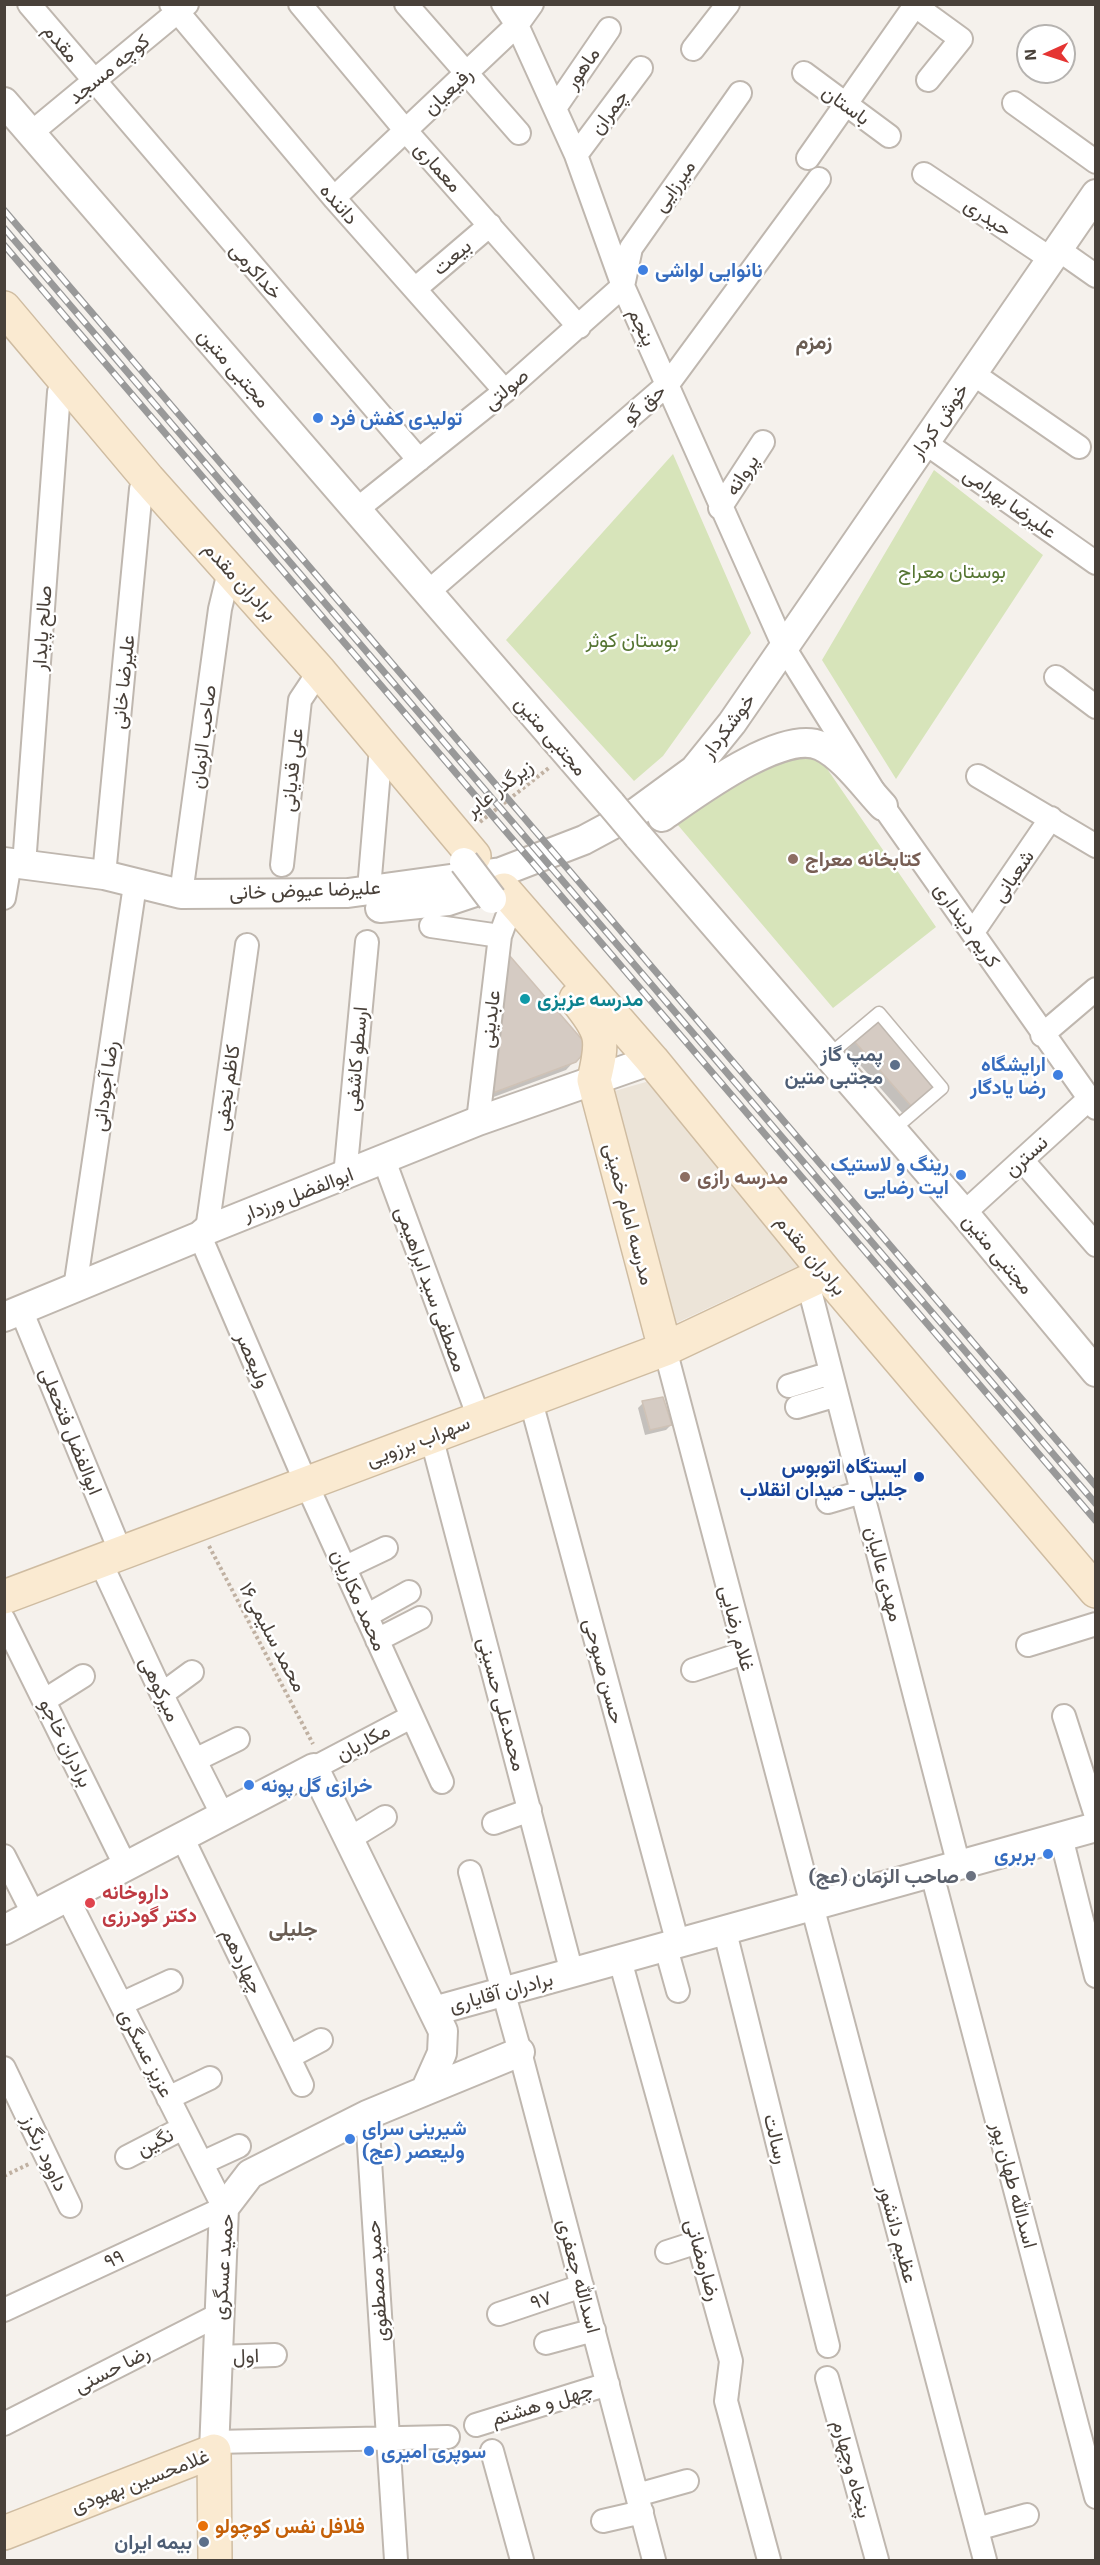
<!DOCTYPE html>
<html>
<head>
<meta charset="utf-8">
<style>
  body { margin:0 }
  #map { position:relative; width:1100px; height:2565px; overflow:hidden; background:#f5f1ec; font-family:"Exo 2",sans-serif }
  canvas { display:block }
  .frame { position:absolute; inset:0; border:6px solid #49413a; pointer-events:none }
  .north { position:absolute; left:1016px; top:24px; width:60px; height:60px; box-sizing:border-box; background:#fff; border:2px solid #b6b3b0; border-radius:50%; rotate:267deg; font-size:16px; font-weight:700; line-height:24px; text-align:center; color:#49413a }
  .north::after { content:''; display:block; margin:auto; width:21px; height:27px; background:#e53533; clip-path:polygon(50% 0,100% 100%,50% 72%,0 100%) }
</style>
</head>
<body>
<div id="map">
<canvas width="1100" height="2565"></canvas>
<div class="frame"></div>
<div class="north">N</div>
</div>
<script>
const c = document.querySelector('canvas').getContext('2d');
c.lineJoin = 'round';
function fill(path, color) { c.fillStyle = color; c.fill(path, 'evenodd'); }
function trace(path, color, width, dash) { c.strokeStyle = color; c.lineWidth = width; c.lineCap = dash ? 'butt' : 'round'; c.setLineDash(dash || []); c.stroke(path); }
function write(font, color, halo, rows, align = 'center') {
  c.font = font + ' "Exo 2",Vazirmatn,sans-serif'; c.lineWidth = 5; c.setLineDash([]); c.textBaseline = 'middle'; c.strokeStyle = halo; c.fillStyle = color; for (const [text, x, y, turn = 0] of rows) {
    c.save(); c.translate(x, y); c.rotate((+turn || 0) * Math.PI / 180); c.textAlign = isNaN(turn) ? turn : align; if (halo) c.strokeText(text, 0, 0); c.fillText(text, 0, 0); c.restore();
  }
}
fill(new Path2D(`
  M653,1080L807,1262L674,1324L611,1092Z`), '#ece4d8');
fill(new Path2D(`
  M673,454L751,633L663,756L634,781L506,640Z
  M934,470L1043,555L896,779L822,660Z
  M789,755L821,760L936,927L833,1008L677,824L744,771Z`), '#d7e4ba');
fill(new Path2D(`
  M501,965L584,1051L566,1070L483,1101Z
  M855,1042L925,1097L904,1115L847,1050Z
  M643,1403L671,1425L666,1430L645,1435L638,1408Z`), '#0003');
const building = new Path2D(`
  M509,955L585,1043V1052L576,1062L490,1094Z
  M879,1020L935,1089L913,1108L854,1041Z
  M663,1397L672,1425L650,1430L642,1401Z`);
fill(building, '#d5cbc3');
trace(building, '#cfc2b6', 1.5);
const service = new Path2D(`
  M829,1055L879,1013L942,1088L893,1130`);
const minor = new Path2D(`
  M29,4L419,460
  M171,4L334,198L505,391
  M300,4L406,131L579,327
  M406,4L519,133
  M503,4L517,25L576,155L623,286L785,649L883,806L1096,1108
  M913,4L961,39L928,80
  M693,49L728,4
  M804,73L889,136
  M1014,103L1096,162
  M555,108L609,29
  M31,133L187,4
  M576,155L641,68
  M808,158L916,4
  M924,174L1051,259
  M334,198L517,25L532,4
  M1059,250L1096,276
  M415,289L490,225
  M972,373L1079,447
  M924,442L1096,563
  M720,508L763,442
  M356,510L505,391L623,286L631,248L740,93
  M428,592L668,384L819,179
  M1056,677L1096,707
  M978,776L1096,846
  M24,865L59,392
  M282,865L300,700L314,679
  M104,875L141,489
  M370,877L380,759
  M181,894L220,609L227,580
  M4,898L10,863
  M431,926L500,936
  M973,932L1051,818
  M1042,1035L1096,989
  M478,1121L500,936L507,917
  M384,1160L479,1418
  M1022,1160L1096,1245
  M345,1176L367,942
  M964,1213L1089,1099
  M207,1230L247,945
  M200,1236L306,1483L442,1782
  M808,1283L959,1866
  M75,1288L135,885
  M21,1310L121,1553
  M665,1349L985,2560
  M789,1386L831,1373
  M530,1398L678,1944
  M797,1407L837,1395
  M431,1436L572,1973
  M828,1502L862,1492
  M100,1561L167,1705L223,1816
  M344,1568L386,1548
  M366,1616L409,1592
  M4,1620L126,1867
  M377,1640L420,1618
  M1028,1645L1096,1624
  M693,1670L744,1653
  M162,1694L192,1672
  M45,1700L83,1676
  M1064,1716L1096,1816
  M195,1760L238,1739
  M314,1768L411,1717
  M494,1823L530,1810
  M182,1837L302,2085
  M1061,1837L1096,1976
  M349,1839L385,1817
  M4,1856L34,1915
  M470,1872L520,2052L654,2560
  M932,1874L1096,2497
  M725,1932L828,2346
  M666,1948L678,1991
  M620,1960L731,2361L726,2401L769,2560
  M121,2004L171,1981
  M289,2057L321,2040
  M4,2068L70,2206
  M168,2098L210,2078
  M367,2115L396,2560
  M127,2157L183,2128
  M202,2163L239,2146
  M667,2252L698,2242
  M4,2310L224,2208L67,1897
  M499,2314L582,2286
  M546,2343L594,2330
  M217,2357L275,2355
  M827,2378L877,2560
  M4,2424L220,2314
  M476,2425L608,2384
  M214,2442L448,2437
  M492,2451L522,2560
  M637,2495L687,2481
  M603,2521L642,2512
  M977,2529L1027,2515`);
const tertiary = new Path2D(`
  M4,102L611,804
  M662,817C694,795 783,728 821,746C843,756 866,788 883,806
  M638,836L964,1213L1096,1372
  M4,862L104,875L181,894L348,893L501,872L584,840L638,811L694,770L732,723L1096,194
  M380,908L448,901L493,886
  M4,1317L200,1236L207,1230L478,1121L652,1060
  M4,1930L314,1768L443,2031L442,2053L425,2091L367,2115L250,2174L224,2208L214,2451
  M434,2011L1096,1827
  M425,2091L520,2052`);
const secondary = new Path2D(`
  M4,308L148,479L320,672L474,856
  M504,890L652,1060L826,1273L1096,1591
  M576,999C603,1032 604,1039 594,1080L665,1349
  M4,1597L665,1349L826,1273
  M4,2533L214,2451L215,2560`);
trace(service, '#bfb7af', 15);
trace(minor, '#bfb7af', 26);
trace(tertiary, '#bfb7af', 32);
trace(secondary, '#cfbca1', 36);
trace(new Path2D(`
  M480,822L550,767
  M209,1546L313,1744
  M4,2176L29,2164`), '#c0b1a2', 4, [3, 3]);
trace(service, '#fff', 12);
trace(minor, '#fff', 22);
trace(tertiary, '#fff', 28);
trace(secondary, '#faead1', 33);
const rail = new Path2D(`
  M4,210L1096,1486
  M4,228L1096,1504
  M4,245L1096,1521`);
trace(rail, '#999', 7);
trace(rail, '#fff', 4.5, [14]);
const tertiaryBridge = new Path2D(`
  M611,804L638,836
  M464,862L492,899`);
trace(tertiaryBridge, '#bfb7af', 32, []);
trace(tertiaryBridge, '#fff', 28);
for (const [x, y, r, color] of [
  [643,270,6,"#3f7fe0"],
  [318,418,6,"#3f7fe0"],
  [793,859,6,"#8d6e63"],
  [525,999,6,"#0f9aa8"],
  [895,1065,6,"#5c6f8a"],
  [1058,1075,6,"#3f7fe0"],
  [961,1175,6,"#3f7fe0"],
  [685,1177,6,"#8d6e63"],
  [919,1477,6,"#1a4fb4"],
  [249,1785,6,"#3f7fe0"],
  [1048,1854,6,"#3f7fe0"],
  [971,1876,6,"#6b7280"],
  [90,1903,6,"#e0444e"],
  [350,2139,6,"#3f7fe0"],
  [369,2451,6,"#3f7fe0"],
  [203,2526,6,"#e8710a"],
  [204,2542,6,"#5c6f8a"]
]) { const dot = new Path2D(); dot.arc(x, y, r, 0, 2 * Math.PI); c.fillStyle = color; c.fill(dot); trace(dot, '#fff', 2); }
write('20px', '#49413a', '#fff', [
  ["مقدم",61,43,50],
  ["ماهور",582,68,-55],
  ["کوچه مسجد",109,69,-39],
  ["رفیعیان",448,91,-43],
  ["باستان",846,105,36],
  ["چمران",609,112,-53],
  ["معماری",438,167,48],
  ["میرزایی",674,186,-55],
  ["داننده",339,204,49],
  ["حیدری",988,217,34],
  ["بیعت",452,257,-41],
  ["خداکرمی",256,271,49],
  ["پنجم",642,327,65],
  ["مجتبی متین",234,368,49],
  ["صولتی",506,389,-40],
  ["حق گو",644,404,-41],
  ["خوش کردار",939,421,-55],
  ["پروانه",742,475,-57],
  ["علیرضا بهرامی",1010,503,35],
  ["برادران مقدم",240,581,48],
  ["صالح پایدار",42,628,-86],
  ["علیرضا خانی",123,682,-84],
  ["خوشکردار",728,726,-53],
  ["مجتبی متین",551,736,49],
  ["صاحب الزمان",203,737,-83],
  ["علی قدیانی",292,770,-84],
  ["زیرگدر عابر",499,788,-38],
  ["شعبانی",1013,876,-56],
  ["علیرضا عیوض خانی",305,890,-2],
  ["کریم دینداری",967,925,55],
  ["عابدینی",490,1019,-83],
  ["ارسطو کاشفی",356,1059,-85],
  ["رضا آجودانی",105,1086,-82],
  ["کاظم نجفی",227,1088,-82],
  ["نسترن",1026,1156,-42],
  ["ابوالفضل ورزدار",298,1194,-21],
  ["مدرسه امام خمینی",629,1214,75],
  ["مجتبی متین",998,1254,50],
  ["برادران مقدم",811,1255,50],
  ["مصطفی سید ابراهیمی",431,1289,70],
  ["ولیعصر",253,1360,67],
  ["ابوالفضل فتحعلی",71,1431,68],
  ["سهراب برزویی",418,1441,-21],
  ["مهدی عالیان",884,1574,75],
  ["محمد مکاریان",359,1600,66],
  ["غلام رضایی",737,1628,75],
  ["محمد سلیمی۱۶",273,1637,62],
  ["حسن صبوحی",604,1671,75],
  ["میرکوهی",160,1689,65],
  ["محمدعلی حسینی",502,1704,75],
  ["مکاریان",363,1742,-28],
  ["برادران خاجو",66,1743,64],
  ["چهاردهم",242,1961,64],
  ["برادران آقایاری",501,1992,-15],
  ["عزیز عسگری",146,2053,63],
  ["رسالت",776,2139,76],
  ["نگین",155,2142,-27],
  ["داوود رنگرز",45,2153,65],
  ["اسدالله طهان پور",1014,2185,75],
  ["عظیم دانشور",898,2234,75],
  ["۹۹",114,2259,-25],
  ["رضارمضانی",703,2260,74],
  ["حمید عسگری",223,2267,-86],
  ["اسدالله جعفری",579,2276,75],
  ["حمید مصطفوی",377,2281,-94],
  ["۹۷",541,2300,-19],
  ["اول",246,2356,-2],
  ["رضا حسنی",112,2369,-27],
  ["چهل و هشتم",542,2404,-17],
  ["پنجاه وچهارم",852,2469,75],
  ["غلامحسین بهبودی",140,2481,-21]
]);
write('bold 20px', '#366cbe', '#fff', [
  ["نانوایی لواشی",655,270],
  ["تولیدی کفش فرد",330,418],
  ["ارایشگاه",1046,1064,"right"],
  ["رضا یادگار",1046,1087,"right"],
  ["رینگ و لاستیک",949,1164,"right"],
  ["ایت رضایی",949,1187,"right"],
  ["خرازی گل پونه",261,1785],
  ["بربری",1036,1854,"right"],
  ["شیرینی سرای",362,2128],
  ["ولیعصر (عج)",362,2151],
  ["سوپری امیری",381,2451]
], 'left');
write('20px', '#557532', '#fff', [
  ["بوستان معراج",952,571],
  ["بوستان کوثر",632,640]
]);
write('bold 20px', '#785e54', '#fff', [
  ["کتابخانه معراج",805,859],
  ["مدرسه رازی",697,1177]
], 'left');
write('bold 20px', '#0d838f', '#fff', [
  ["مدرسه عزیزی",537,999]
], 'left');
write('bold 20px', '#4e5e75', '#fff', [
  ["پمپ گاز",883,1054],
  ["مجتبی متین",883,1077],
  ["بیمه ایران",192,2542]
], 'right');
write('bold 20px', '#164399', '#fff', [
  ["ایستگاه اتوبوس",907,1466],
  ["جلیلی - میدان انقلاب",907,1489]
], 'right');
write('bold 20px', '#5b616d', '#fff', [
  ["صاحب الزمان (عج)",959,1876]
], 'right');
write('bold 20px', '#be3a42', '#fff', [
  ["داروخانه",102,1892],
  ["دکتر گودرزی",102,1915]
], 'left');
write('bold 20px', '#c56008', '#fff', [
  ["فلافل نفس کوچولو",215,2526]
], 'left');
write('bold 21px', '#6a5d53', '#fff', [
  ["زمزم",814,342],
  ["جلیلی",293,1929]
]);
</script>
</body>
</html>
